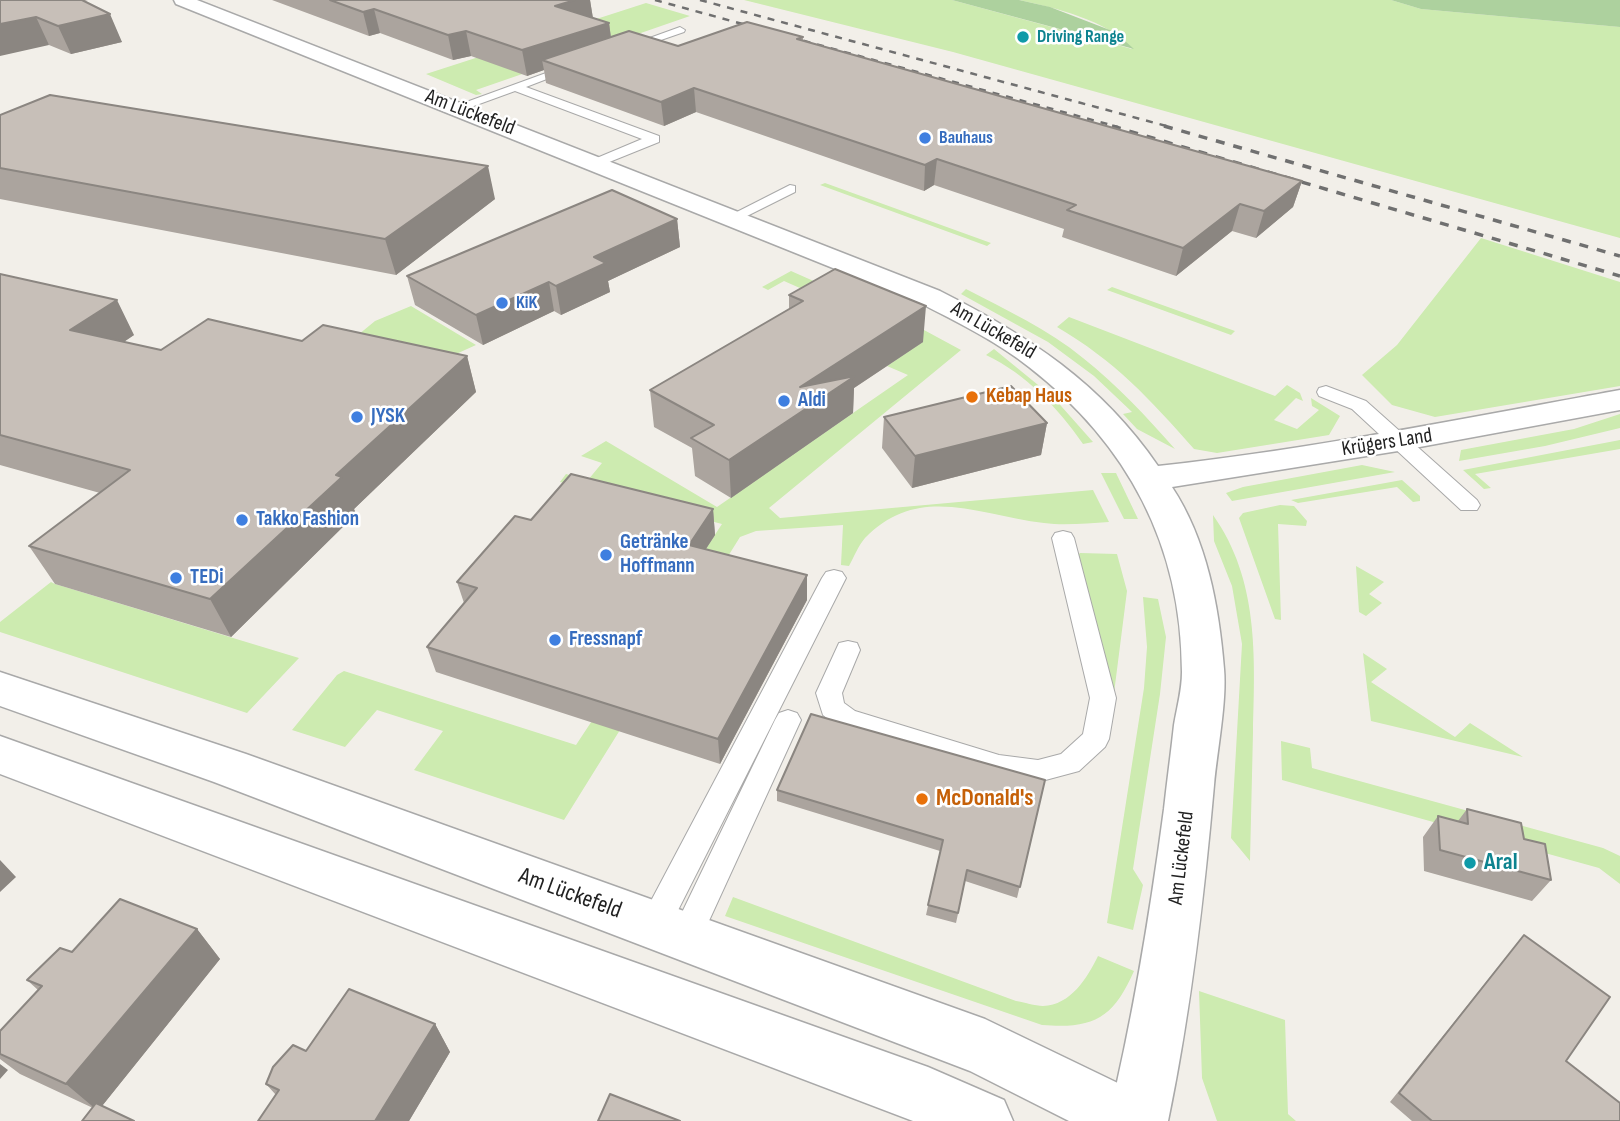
<!DOCTYPE html>
<html>
<head>
<meta charset="utf-8">
<style>
  body { margin:0 }
  canvas { display:block; background:#f2efe9 }
</style>
</head>
<body>
<canvas width="1620" height="1121"></canvas>
<script>
const c = document.querySelector('canvas').getContext('2d');
c.lineJoin = 'round';
function fill(path, color) { c.fillStyle = color; c.fill(path, 'evenodd'); }
function trace(path, color, width, dash) { c.strokeStyle = color; c.lineWidth = width; c.lineCap = dash ? 'butt' : 'round'; c.setLineDash(dash || []); c.stroke(path); }
function write(font, color, halo, rows, align = 'center') {
  c.font = font + ' "Sofia Sans Condensed",sans-serif'; c.lineWidth = 5; c.setLineDash([]); c.textBaseline = 'middle'; c.strokeStyle = halo; c.fillStyle = color; for (const [text, x, y, turn = 0] of rows) {
    c.save(); c.translate(x, y); c.rotate((+turn || 0) * Math.PI / 180); c.textAlign = isNaN(turn) ? turn : align; if (halo) c.strokeText(text, 0, 0); c.fillText(text, 0, 0); c.restore();
  }
}
fill(new Path2D(`
  M744,0H952L1132,49C1111,21 1052,7 1019,0H1391L1421,9L1620,27V238L953,52Z
  M646,3L690,16L476,90L482,94L476,95L426,74Z
  M825,183L991,243L987,246L820,185Z
  M1481,238L1620,282V386L1435,417L1392,405L1362,375L1397,345Z
  M791,271L924,330L961,350L769,508L780,518L1093,490L1109,522C1088,523 1065,526 1044,523C981,516 919,482 865,538C858,546 854,557 849,566L841,565L843,525L756,531L740,537L564,820L414,770L443,731L377,710L345,747L292,730L337,675L344,671L576,745L722,524L560,482L566,474L588,480L602,463L581,456L606,441L717,507L908,375L887,366L922,342L784,281L768,290L762,287Z
  M1112,287L1235,331L1231,335L1107,290Z
  M966,289C1006,310 1048,329 1083,358C1117,385 1146,416 1175,449L1137,429L1123,414L1132,412L1094,376L1048,342L961,294Z
  M411,306L476,345L445,359L347,344L375,321Z
  M1069,317L1275,396L1287,385L1300,393L1303,401L1296,398L1274,420L1297,429L1319,410L1312,406L1311,398L1340,416L1329,435L1217,453L1194,449C1150,399 1115,361 1057,327Z
  M994,349L1054,398L1093,442L1083,444C1058,408 1026,374 986,355Z
  M1620,414V428L1545,446L1459,461L1461,450L1574,429Z
  M1620,440V449L1475,474L1491,488L1484,489L1463,470Z
  M1362,465L1395,472L1232,501L1226,493L1243,487Z
  M1101,473H1116L1138,519H1124Z
  M1402,480L1420,496V501L1413,502L1397,487L1298,503L1291,500Z
  M1280,505L1294,506L1307,521L1306,526L1278,524L1281,620L1275,619L1239,518L1243,513Z
  M1213,515C1259,580 1255,656 1253,732C1252,775 1251,818 1250,861L1231,838L1242,644L1232,586L1214,541Z
  M1080,553L1117,554L1127,591L1113,701L1077,556Z
  M1356,566L1384,582L1369,594L1382,603L1366,616L1359,612Z
  M51,582L55,584L299,658L247,713L0,632V622Z
  M1143,597L1158,599L1166,637L1160,694L1133,869L1143,885L1133,930L1107,923L1144,688L1147,647Z
  M1363,653L1387,669L1371,682L1455,737L1470,723L1523,757L1371,721Z
  M1281,741L1310,748L1312,768L1603,848L1620,856V884L1599,868L1282,780Z
  M733,897L1016,1001C1024,1002 1035,1006 1043,1006C1071,1005 1087,978 1098,956L1134,971C1113,1019 1093,1029 1042,1025L725,916Z
  M1199,991L1285,1020L1288,1114L1296,1121H1217L1202,1078Z`), '#cdebb0');
fill(new Path2D(`
  M952,0H1019L1050,7L1115,32L1134,49Z
  M1391,0H1620V27L1421,9Z`), '#add19e');
const service = new Path2D(`
  M680,27L685,30L684,32L632,50L622,48Z
  M568,65L578,67L526,87L659,136V142L597,167L590,163L592,160L642,139L515,91L460,111H452L450,108Z
  M790,185L795,186V192L737,221L732,222L725,218Z
  M1326,386L1366,401L1477,500L1480,505L1477,510H1461L1352,409L1319,396L1317,392L1319,388Z
  M1063,531L1071,533L1074,538L1116,698L1109,739L1105,747L1079,771L1038,782L999,777L837,726L823,715L816,693L839,643L848,641L857,643L860,650L842,693L844,703L855,711L999,755L1038,760L1061,754L1083,734L1090,698L1052,538L1055,533Z
  M834,570L842,572L846,578L665,936L654,940L643,936L638,926L643,916L822,578L826,572Z
  M788,710L797,713L801,720L697,947L686,952L675,947L670,937L675,927L775,720L779,713Z`);
const minor = new Path2D(`
  M0,672L246,754L985,1019L1153,1100L1162,1121H1069L970,1071L214,782L0,706Z
  M0,736L928,1067L1004,1100L1013,1121H913L0,774Z`);
const tertiary = new Path2D(`
  M174,0H197L940,291C1029,336 1101,383 1158,466C1313,449 1467,418 1620,390V410L1398,451L1172,487C1207,540 1219,607 1224,669C1227,701 1217,751 1214,785C1204,898 1191,1010 1168,1121H1108C1133,1018 1150,914 1164,809C1167,781 1171,753 1174,725C1177,707 1182,690 1182,672C1182,546 1128,444 1029,367C996,341 957,322 920,303L176,4Z`);
trace(service, '#a9a9a9', 2);
trace(minor, '#a9a9a9', 3);
trace(tertiary, '#a9a9a9', 3);
fill(service, '#fff');
fill(minor, '#fff');
fill(tertiary, '#fff');
trace(new Path2D(`
  M655,0L1118,127
  M700,0L1170,127`), '#707070', 2.5, [7, 7]);
trace(new Path2D(`
  M1112,126L1620,276
  M1164,126L1620,256`), '#707070', 3.5, [9, 9]);
fill(new Path2D(`
  M0,0H88L84,1L122,42L71,54L49,45Z
  M272,0H590L593,18L609,23L611,37L678,46L803,37V41L1302,181L1293,207L1256,238L1232,231L1176,276L1062,237L1064,229L934,185L924,191L696,112L664,126L546,83L544,70L527,76L471,56L453,60L380,33L369,36Z
  M0,115L495,199L396,275L0,199Z
  M677,219L680,247L608,281L610,292L561,315L554,311L483,345L415,305L407,276Z
  M0,274L134,335L123,342L161,350L302,341L467,356L476,392L354,509L356,514L231,637L55,584L29,546L100,493L0,465Z
  M789,295L923,342L854,388L853,413L731,498L695,476L692,448L654,427L650,390L789,309Z
  M884,417L1047,423L1041,455L912,488L882,448Z
  M713,509L715,535L706,549L807,600L720,764L436,672L427,647L464,603L457,582L531,520Z
  M1045,780L1017,898L965,881L956,923L926,915L940,851L777,801V790Z
  M1467,809L1524,839L1551,880L1532,901L1424,871L1423,837L1438,816L1458,821Z
  M197,929L220,959L102,1106L93,1108L20,1074L0,1059V1031L38,990L27,980Z
  M1524,935L1566,1061L1620,1121H1412L1390,1102L1515,946Z
  M435,1024L450,1052L409,1121H258L276,1095L266,1084L306,1051Z`), '#aba49e');
fill(new Path2D(`
  M575,0H590L593,19L555,6Z
  M374,9L380,33L369,36L363,12Z
  M110,14L122,42L71,54L58,26Z
  M36,17L49,45L0,56V24Z
  M609,23L612,47L542,60L544,70L527,76L522,50Z
  M466,31L471,56L453,60L448,35Z
  M694,88L696,112L664,126L661,102Z
  M937,159L934,185L924,191L925,165Z
  M488,166L495,199L396,275L385,239Z
  M1302,181L1293,207L1256,238L1264,211Z
  M1240,204L1232,231L1176,276L1183,248Z
  M677,219L680,247L608,281L610,292L561,315L556,286L594,257Z
  M549,282L554,311L483,345L476,315Z
  M117,300L134,335L89,366L70,330Z
  M926,306L923,342L854,388L853,413L731,498L729,460L800,387Z
  M467,356L476,392L354,509L356,514L231,637L210,599L336,475Z
  M1047,423L1041,455L912,488L915,456Z
  M713,509L715,535L692,570L689,545Z
  M807,575V600L720,764L718,739Z
  M0,860L16,877L0,892Z
  M197,929L220,959L98,1111L66,1084Z
  M435,1024L450,1052L409,1121H375Z
  M0,1064L8,1070L0,1079Z`), '#8b8681');
const building = new Path2D(`
  M0,0H82L110,14L58,26L36,17L0,24Z
  M330,0H575L555,6L609,23L522,50L466,31L448,35L374,9L363,12Z
  M747,22L803,37L797,39L1302,181L1264,211L1240,204L1183,248L1067,210L1076,205L937,159L925,165L694,88L661,102L542,60L629,31L678,46Z
  M50,95L488,166L385,239L0,168V115Z
  M612,190L677,219L594,257L606,263L556,286L549,282L476,315L407,276Z
  M835,269L926,306L800,387L855,376L729,460L691,438L714,425L650,390L803,301L789,295Z
  M0,274L117,300L70,330L161,350L208,319L302,341L323,325L467,356L336,475L342,477L210,599L29,546L130,470L0,435Z
  M1011,386L1047,423L915,456L884,417Z
  M571,474L713,509L689,545L807,575L718,739L427,647L477,588L457,582L515,516L531,520Z
  M811,714L1045,780L1020,887L967,870L958,913L928,905L943,840L777,790Z
  M1467,809L1521,823L1524,839L1545,844L1551,880L1440,850L1438,816L1468,824Z
  M120,899L197,929L66,1084L0,1054V1031L42,986L27,980L60,948L72,952Z
  M1524,935L1610,997L1566,1061L1620,1103V1121H1432L1399,1093Z
  M349,989L435,1024L375,1121H258L279,1090L266,1084L273,1067L293,1045L306,1051Z
  M610,1094L680,1121H598Z
  M96,1103L134,1121H82Z`);
fill(building, '#c7bfb8');
trace(building, '#8b8681', 2);
for (const [x, y, r, color] of [
  [1023,37,7,"#0f9aa8"],
  [925,138,7,"#3f7fe0"],
  [502,303,7,"#3f7fe0"],
  [972,397,7,"#e8710a"],
  [784,401,7,"#3f7fe0"],
  [357,417,7,"#3f7fe0"],
  [242,520,7,"#3f7fe0"],
  [606,555,7,"#3f7fe0"],
  [176,578,7,"#3f7fe0"],
  [555,640,7,"#3f7fe0"],
  [922,799,7,"#e8710a"],
  [1470,863,7,"#0f9aa8"]
]) { const dot = new Path2D(); dot.arc(x, y, r, 0, 2 * Math.PI); c.fillStyle = color; c.fill(dot); trace(dot, '#fff', 2.5); }
write('bold 18px', '#0d838f', '#fff', [
  ["Driving Range",1037,37]
], 'left');
write('bold 18px', '#366cbe', '#fff', [
  ["Bauhaus",939,138],
  ["KiK",516,303]
], 'left');
write('21px', '#222', '#fff', [
  ["Am Lückefeld",470,113,21],
  ["Am Lückefeld",993,331,30],
  ["Krügers Land",1387,443,-9],
  ["Am Lückefeld",1182,858,-83]
]);
write('bold 21px', '#c56008', '#fff', [
  ["Kebap Haus",986,397]
], 'left');
write('bold 21px', '#366cbe', '#fff', [
  ["Aldi",798,401],
  ["JYSK",371,417],
  ["Takko Fashion",256,520],
  ["Getränke",620,543],
  ["Hoffmann",620,567],
  ["TEDi",190,578],
  ["Fressnapf",569,640]
], 'left');
write('bold 24px', '#c56008', '#fff', [
  ["McDonald's",936,799]
], 'left');
write('bold 24px', '#0d838f', '#fff', [
  ["Aral",1484,863]
], 'left');
write('24px', '#222', '#fff', [
  ["Am Lückefeld",570,894,20]
]);
</script>
</body>
</html>
